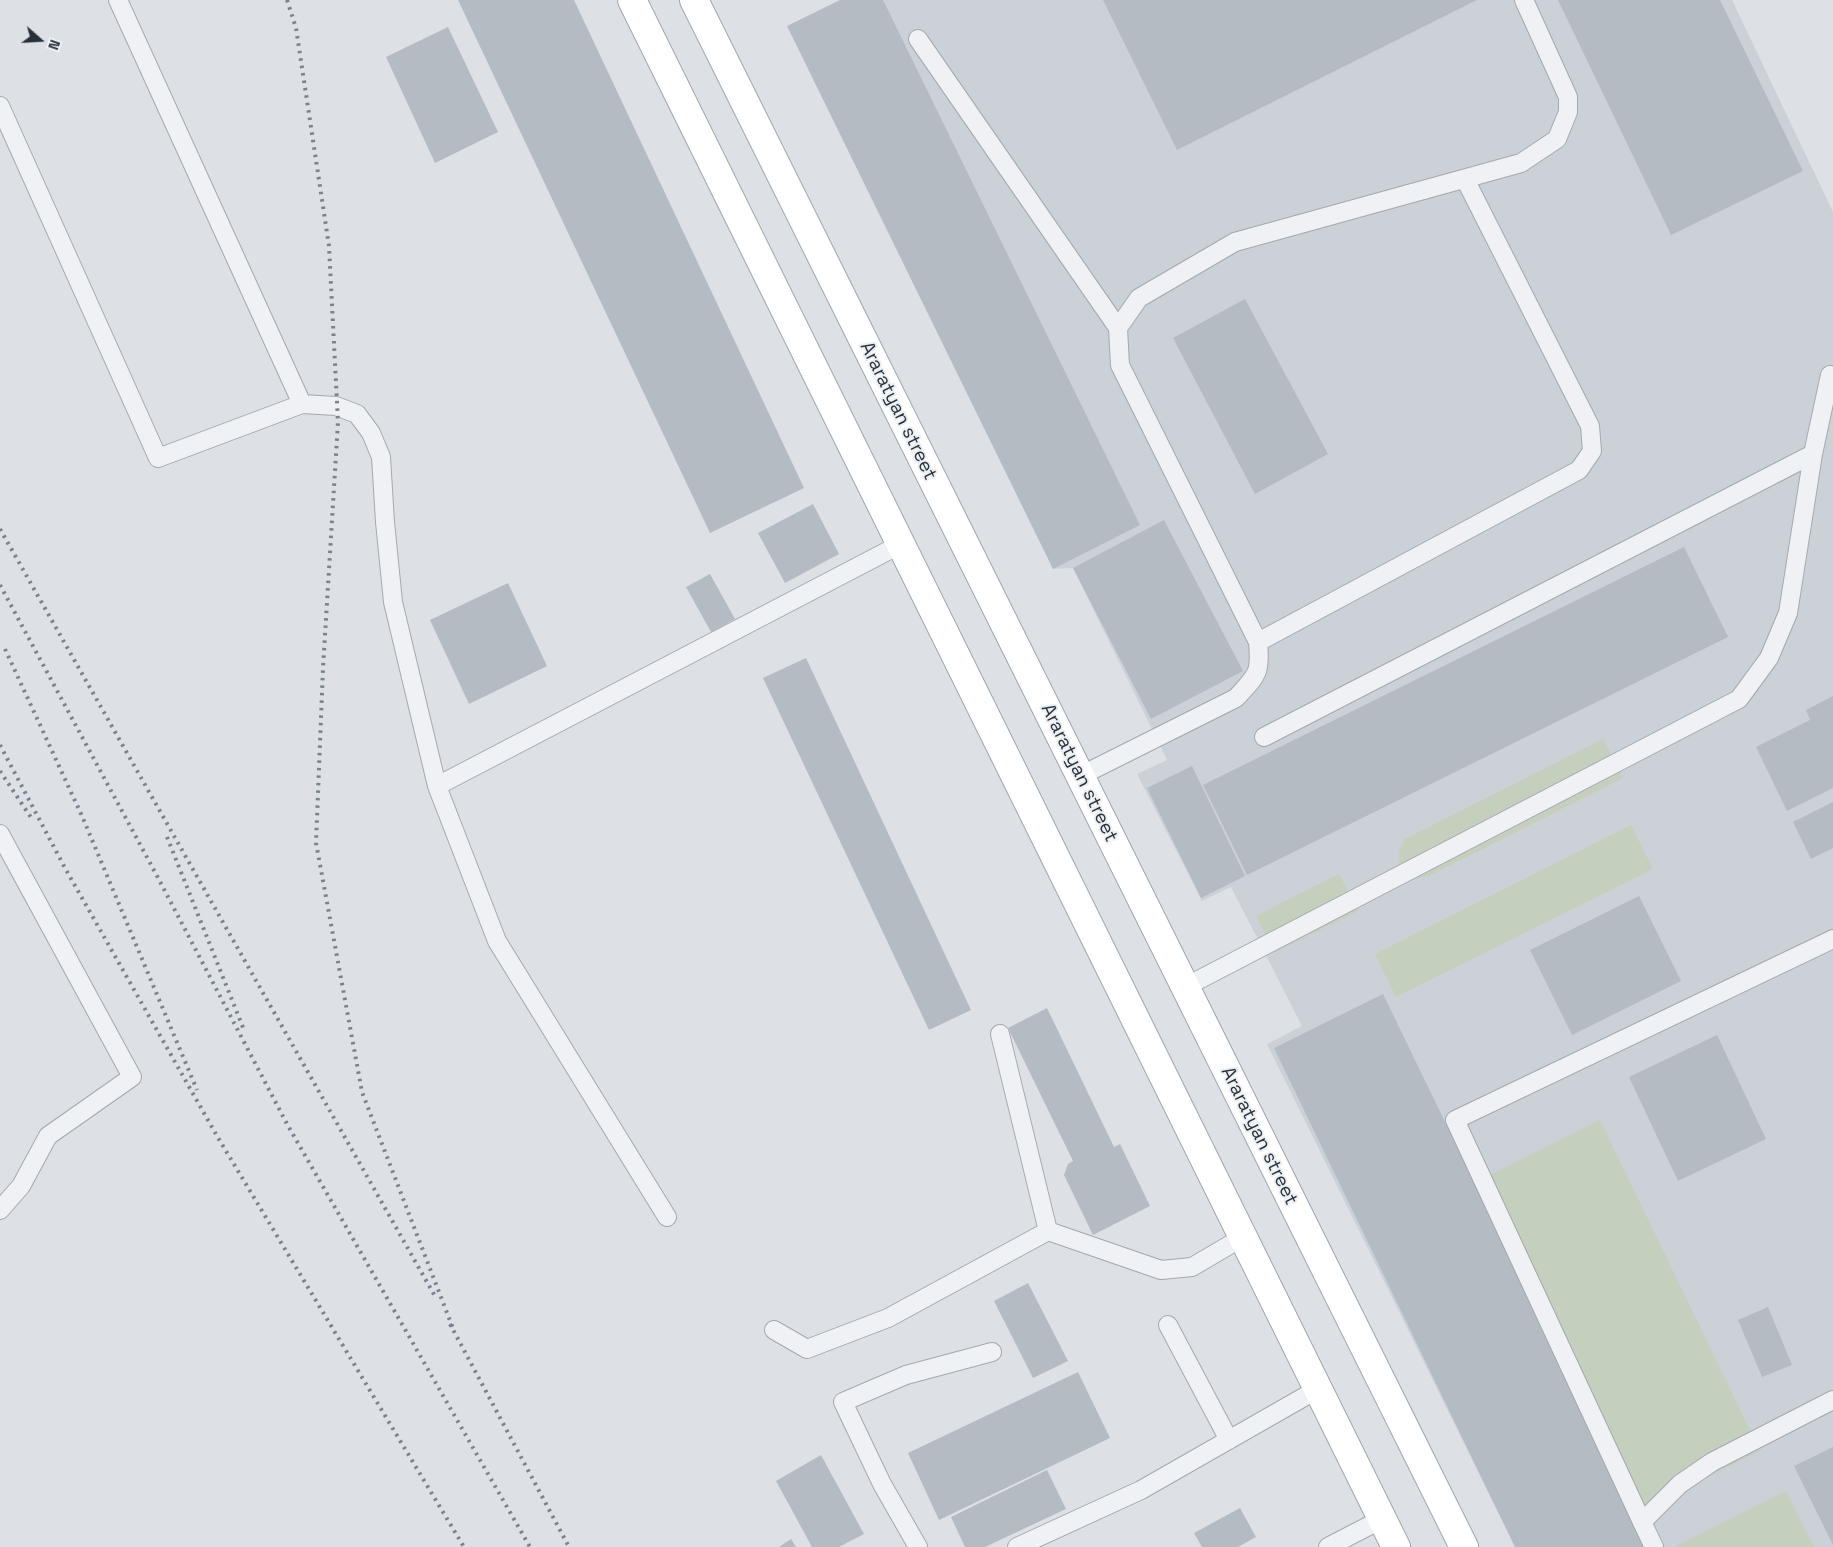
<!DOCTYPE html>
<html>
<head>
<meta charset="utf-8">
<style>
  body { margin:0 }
  #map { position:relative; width:1833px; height:1547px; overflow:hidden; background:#dde1e5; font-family:"Space Grotesk",sans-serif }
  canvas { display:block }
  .north { position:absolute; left:15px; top:15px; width:50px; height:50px; -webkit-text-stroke:4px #ecf0f3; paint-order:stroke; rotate:109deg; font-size:14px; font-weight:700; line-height:20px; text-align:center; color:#27313b }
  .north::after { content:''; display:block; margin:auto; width:18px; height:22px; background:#27313b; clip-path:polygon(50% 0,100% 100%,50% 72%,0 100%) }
</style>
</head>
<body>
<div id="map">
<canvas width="1833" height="1547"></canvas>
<div class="north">N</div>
</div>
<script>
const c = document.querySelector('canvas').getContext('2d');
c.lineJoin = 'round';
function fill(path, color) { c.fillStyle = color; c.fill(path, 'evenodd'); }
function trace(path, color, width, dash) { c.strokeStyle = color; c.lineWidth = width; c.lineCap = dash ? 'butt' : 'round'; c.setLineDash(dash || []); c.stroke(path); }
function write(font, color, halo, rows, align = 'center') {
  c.font = font + ' "Space Grotesk",sans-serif'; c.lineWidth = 4; c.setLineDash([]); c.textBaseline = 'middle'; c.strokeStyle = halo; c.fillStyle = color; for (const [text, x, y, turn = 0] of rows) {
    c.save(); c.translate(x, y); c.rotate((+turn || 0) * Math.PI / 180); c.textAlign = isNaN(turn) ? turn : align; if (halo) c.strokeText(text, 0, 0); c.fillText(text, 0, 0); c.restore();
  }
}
fill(new Path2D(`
  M840,0H1732L1833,212V1547H1515L1267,1044L1302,1026L1231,887L1202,901L1137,774L1167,760L1073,568L1053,569Z`), '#cbd1d7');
fill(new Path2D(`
  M1603,739L1623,778L1431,875C1406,885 1390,862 1405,839Z
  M1631,825L1653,869L1396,997L1375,954Z
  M1339,874L1358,911L1275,952L1256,916Z
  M1600,1120L1760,1451L1644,1508L1484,1178Z
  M1786,1491L1814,1547H1674Z`), '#c5cfbe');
fill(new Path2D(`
  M458,0H574L804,488L710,533Z
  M840,0H883L1140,525L1053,569L787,26Z
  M1103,0H1477L1177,150Z
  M1558,0H1720L1803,171L1671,235Z
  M448,27L498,132L435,163L386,57Z
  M1245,299L1328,454L1255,494L1173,338Z
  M813,504L839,554L785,583L758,533Z
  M1164,520L1243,671L1151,719L1073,568Z
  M1684,547L1728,637L1247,875L1203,785Z
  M710,574L735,619L711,632L686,587Z
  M508,583L547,666L469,704L430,620Z
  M806,658L971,1010L929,1030L763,678Z
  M1833,696V788L1787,811L1756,747L1810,720L1806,710Z
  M1192,766L1245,876L1201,898L1147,788Z
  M1833,802V848L1811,859L1793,822Z
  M1639,896L1681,981L1572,1035L1530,950Z
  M1383,994L1651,1547H1515L1274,1048Z
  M1047,1008L1114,1147L1120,1144L1150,1206L1093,1235L1064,1175L1068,1164L1073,1161L1008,1028Z
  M1717,1035L1766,1139L1678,1181L1629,1077Z
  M1028,1283L1068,1361L1033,1378L994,1301Z
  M1768,1307L1792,1365L1762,1377L1738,1320Z
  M1078,1372L1110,1438L939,1520L908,1453Z
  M1833,1447V1545L1794,1466Z
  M821,1455L864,1534L839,1547H812L776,1481Z
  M1047,1470L1066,1509L985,1547H965L951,1517Z
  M1240,1508L1256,1537L1238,1547H1202L1194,1533Z
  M791,1539L796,1547H779Z`), '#b4bbc2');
const lane = new Path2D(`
  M118,0L302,404
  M918,39L1118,328
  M0,106L158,458L302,404L336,406L357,414L371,433L381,457L385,522L393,602L437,786L497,941L667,1217
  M1258,642L1579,470L1592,451L1590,426L1465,179
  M1264,737L1813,454
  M1080,776L1236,698C1257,675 1261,674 1258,642L1120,365L1118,328L1139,298L1235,242L1521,163L1557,139L1568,112V97L1524,0
  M437,786L901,544
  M0,834L132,1077L48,1136L21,1186L0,1210
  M1185,987L1739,699L1769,658L1788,613L1813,454L1830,375
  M1000,1034L1048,1231
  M1168,1325L1229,1440
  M774,1330L807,1349L888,1318L1048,1231L1161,1270L1192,1267L1243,1237
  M1642,1522L1455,1120L1833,939
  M918,1547L882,1484L843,1402L906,1375L992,1352
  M1017,1547L1141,1490L1318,1389
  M1328,1547L1382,1519
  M1654,1547L1642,1522L1680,1484L1712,1462L1833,1400`);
const primary = new Path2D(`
  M632,0L1396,1547
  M694,0L1464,1547`);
trace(lane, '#a3a9af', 20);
trace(primary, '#9da7b0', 30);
trace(lane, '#eff1f4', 18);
trace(primary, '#fff', 28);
trace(new Path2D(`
  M287,0L296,28L329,246L338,422L323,668L316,843L362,1092L454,1331
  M0,529L436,1298
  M0,585L156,874L287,1124L530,1547
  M5,649L82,816L197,1090
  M0,745L65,868L217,1136L464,1547
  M0,771L32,819
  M167,837L244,1030
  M450,1324L569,1547`), '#77838e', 4, [2.5, 5]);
write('19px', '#27313b', '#ecf0f3', [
  ["Araratyan street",898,411,64],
  ["Araratyan street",1079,773,64],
  ["Araratyan street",1259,1136,64]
]);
</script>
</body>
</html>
